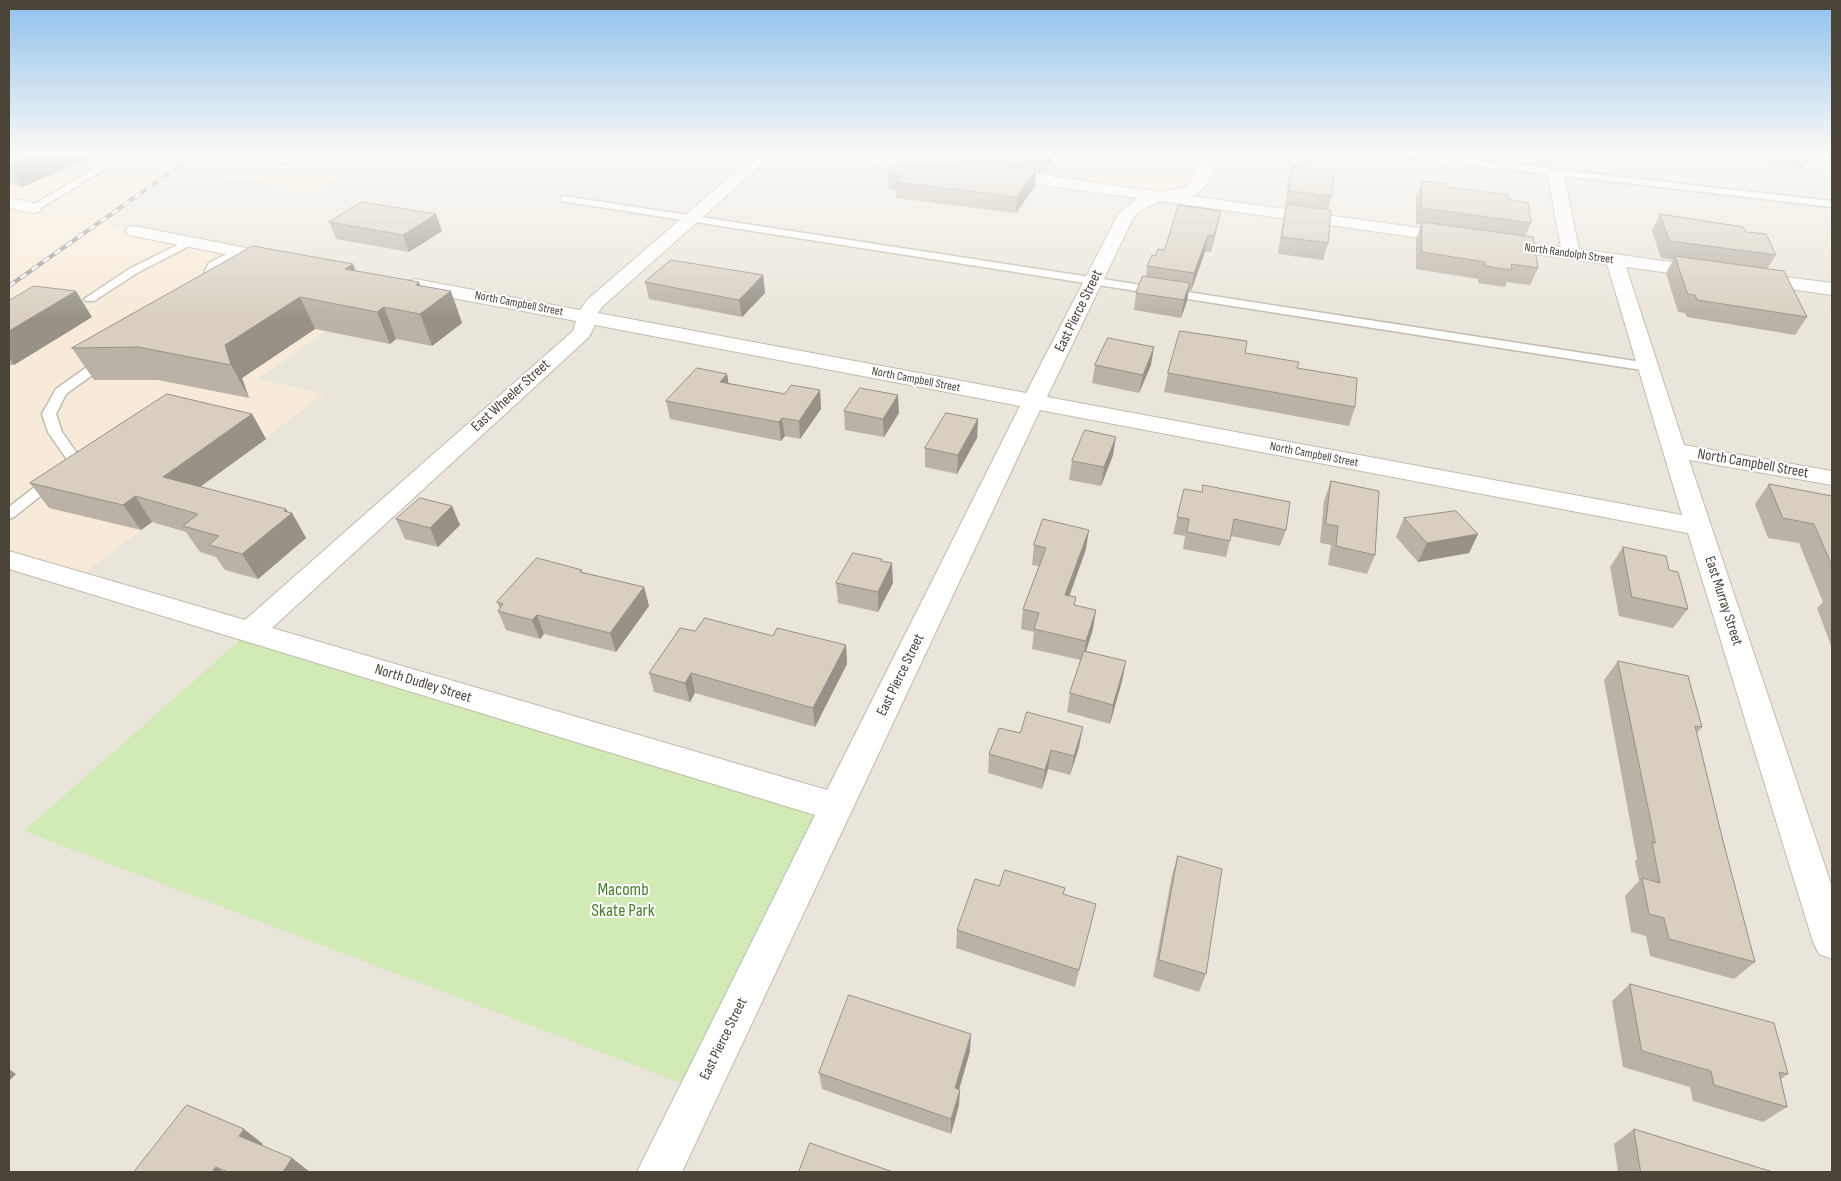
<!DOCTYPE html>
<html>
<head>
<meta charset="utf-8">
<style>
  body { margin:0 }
  #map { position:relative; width:1841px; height:1181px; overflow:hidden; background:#f6f3ec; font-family:"Sofia Sans Condensed",sans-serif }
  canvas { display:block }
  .frame { position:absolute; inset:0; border:10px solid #4b4439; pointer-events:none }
</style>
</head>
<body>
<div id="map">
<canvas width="1841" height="1181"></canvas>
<div class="frame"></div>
</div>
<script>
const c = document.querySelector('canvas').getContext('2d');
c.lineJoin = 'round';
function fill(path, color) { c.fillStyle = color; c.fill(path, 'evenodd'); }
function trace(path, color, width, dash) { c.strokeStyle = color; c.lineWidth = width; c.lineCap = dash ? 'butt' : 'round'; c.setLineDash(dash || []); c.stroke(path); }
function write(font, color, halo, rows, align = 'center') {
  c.font = font + ' "Sofia Sans Condensed",sans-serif'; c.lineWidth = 4; c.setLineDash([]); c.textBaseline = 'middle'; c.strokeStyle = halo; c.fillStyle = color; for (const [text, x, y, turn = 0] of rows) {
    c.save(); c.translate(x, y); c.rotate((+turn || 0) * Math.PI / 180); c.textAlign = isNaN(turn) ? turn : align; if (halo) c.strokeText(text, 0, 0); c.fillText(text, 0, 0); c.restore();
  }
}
fill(new Path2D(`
  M376,155H1109L1091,186L1210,155H1832V1172H9V560L323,394L257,379L397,282L100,223L177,168L313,190Z`), '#eae5da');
fill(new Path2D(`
  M9,155H193L9,284Z
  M195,155H376L313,190L177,168Z
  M1109,155H1210L1199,185L1181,194L1091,187Z
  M100,223L398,281L257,379L324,394L75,580L9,560V286Z`), '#f7ead8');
fill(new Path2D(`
  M249,632L837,807L699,1090L24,831Z`), '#d2eab5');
const service = new Path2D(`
  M118,155H129L37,210H29L28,208Z
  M272,155L309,159L317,155H328L310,165L270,160L268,158Z
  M1405,155H1431L1832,201V207L1410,158Z
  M564,196L1648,363L1654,367L1648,371L561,201V197Z
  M189,239L193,240L194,242L193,244L137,273L94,301H86L84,299L129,269Z
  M238,248L243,251L242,253L217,267L215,271L219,289L217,291L207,292L205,271L209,263Z
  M105,356L109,357L111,360L109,363L66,394L56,414L62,432L83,462L14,517L9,519V507L68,461L48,432L42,414L56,389L101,357Z`);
const minor = new Path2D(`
  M755,155H772L602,307L598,313L1026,393L1119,213L1138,198L999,179L993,177L991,174L993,171L999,169L1160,192L1181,188L1189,185L1203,155H1217C1213,172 1209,190 1191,196L1456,233L1462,234L1465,238L1462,242L1456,243L1160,201L1145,208L1134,216L1047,397L1682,515L1607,264L1499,249L1493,248L1490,244L1493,240L1499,239L1561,247L1547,172L1549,169H1561L1563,172L1579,249L1713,268L1715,272L1713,276L1706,278L1626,267L1684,445L1832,471V485L1689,460L1832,887V959L1819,954L1813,942L1688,533L1040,410L682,1172H637L815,815L9,569V551L245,620L573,331L576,321L415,291L408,289L406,285L408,281L415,279L580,310L587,300ZM595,325L1020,406L827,790L272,628L589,337Z
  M853,155H892L939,161L945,163L947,166L945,169L939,171L861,160L856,158Z
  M9,198L39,204L41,208L39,212L33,213L9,208Z
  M134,226L277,254L283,255L286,259L283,263L277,264L128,235L125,231L128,227Z
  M1754,273L1832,283V295L1747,283L1745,279L1747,275Z`);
trace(service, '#c2bbae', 3);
trace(minor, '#c2bbae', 2);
fill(service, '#fff');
fill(minor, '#fff');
const rail = new Path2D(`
  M9,286L195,155`);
trace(rail, '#9a9a9a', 4);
trace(rail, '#fff', 2.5, [7]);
fill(new Path2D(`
  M9,155H99L22,187L9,184Z
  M906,155H1056L1044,173L1036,172L1035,186L1016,213L896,198V190L889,189L888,173Z
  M1766,155H1811L1802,170L1768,164Z
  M1292,166L1332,196L1328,210V243L1323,260L1278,254L1283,221L1286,207H1285L1288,182Z
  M1422,181L1508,199L1531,223L1525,236L1538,268L1530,285L1507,282L1505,287L1478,283V279L1416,269V239L1421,225L1416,224V197Z
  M436,214L442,231L409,252L336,239L329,222Z
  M1660,214L1746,232L1776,255L1767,269L1807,317L1795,335L1687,317L1685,313L1678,312L1666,273L1673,260L1661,258L1652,231Z
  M1217,227L1211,252H1205L1191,291L1189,290L1187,301L1181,318L1134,310L1136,293L1146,277L1147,266L1155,256L1164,250Z
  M353,264L355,271L421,286L462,323L432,346L396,339L390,344L315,329L242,378L249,398L158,380H94L72,348Z
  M763,275L765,293L742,317L649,299L645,282Z
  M9,301L92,317L14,365H9Z
  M1245,353L1355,407L1349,426L1164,392L1168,373Z
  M1095,365H1151L1139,393L1092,383Z
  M727,374L728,383L785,394L820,390L821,409L800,439L785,436L781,441L670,419L666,401Z
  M844,411L899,413L884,437L845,430Z
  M252,414L266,439L200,487L292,513L306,538L258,579L225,570L216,557L200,552L186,532L152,522L141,530L49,508L30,483Z
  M978,419L977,438L957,474L925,467V448Z
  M1113,455L1101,486L1069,480L1072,461Z
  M1331,481L1375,555L1367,574L1328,565L1331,545L1320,543L1324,501Z
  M1769,484L1832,496V648L1817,608L1823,602L1799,543L1768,538L1755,504Z
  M1184,489L1286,530L1280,546L1231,536L1226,557L1183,549L1185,536L1173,534Z
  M452,506L460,525L438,547L405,539L396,519Z
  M1404,518L1478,534L1469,553L1418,562L1396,537Z
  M1034,545L1086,549L1069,596L1093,629L1086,651L1126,661L1122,681L1110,724L1067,712L1070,693L1081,660L1032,649L1034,632L1021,629L1023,609L1039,566L1032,565Z
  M1623,547L1669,570L1688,609L1673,628L1619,616L1610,567Z
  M582,570V572L644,587L649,606L616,652L544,634L540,639L506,630L498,611L500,609L497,602Z
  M836,583H893L878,612L838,603Z
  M695,631L773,636L846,645L847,664L815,727L695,693L690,702L654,692L649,673Z
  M1618,661L1702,727L1697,733L1723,841L1755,962L1734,979L1650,956L1646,936L1631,932L1625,896L1639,881L1635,861L1637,859L1604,680Z
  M1020,733L1079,747L1070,775L1048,769L1042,789L988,773L989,754Z
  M1178,856L1206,974L1199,992L1153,977L1172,875Z
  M999,886L1091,922L1075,987L956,948L957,930Z
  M1630,984L1788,1074L1781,1079L1787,1107L1763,1122L1693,1101L1690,1087L1623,1067L1612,1001Z
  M970,1051L959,1089V1105L951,1134L822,1089L819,1073Z
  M1634,1129L1773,1172H1618L1614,1144Z`), '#bab2a6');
fill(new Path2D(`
  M30,155H99L22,187L9,163Z
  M1049,155H1056L1044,173L1045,161Z
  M1036,170L1035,186L1016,213L1017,197Z
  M1221,211L1217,227L1211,252L1214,236Z
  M436,214L442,231L409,252L403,235Z
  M1208,235L1205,252L1191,291L1194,273Z
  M353,264L365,295L345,269Z
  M763,275L765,293L742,317L739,300Z
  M419,282L429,307L451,291L462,323L432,346L420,314L416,285Z
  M1190,283L1187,301L1181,318L1184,300Z
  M76,291L92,317L14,365L9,357V331Z
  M300,297L315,329L242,378L249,398L231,365L225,345Z
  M384,307L396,339L390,344L377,312Z
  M1154,347L1151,365L1139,393L1143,375Z
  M727,374L730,392L720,382Z
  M820,390L821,409L800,439L799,421Z
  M898,395L899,413L884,437L883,419Z
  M252,414L266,439L179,502L163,477Z
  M782,418L785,436L781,441L779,422Z
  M978,419L977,438L957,474L958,455Z
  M1116,437L1113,455L1101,486L1104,467Z
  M135,496L152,522L141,530L123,505Z
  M452,506L460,525L438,547L430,528Z
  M286,509L290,515L292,513L306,538L258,579L242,554Z
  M1089,530L1086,549L1063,614L1065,595Z
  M1478,534L1469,553L1418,562L1427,543Z
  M892,563L893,583L878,612V592Z
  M644,587L649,606L616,652L610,633Z
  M1096,610L1093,629L1083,661L1086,641Z
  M537,615L544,634L540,639L532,620Z
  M846,645L847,664L815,727L813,708Z
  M1126,661L1122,681L1110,724L1113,705Z
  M691,673L695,693L690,702L685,683Z
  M1083,727L1079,747L1070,775L1074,756Z
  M1051,750L1048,769L1042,789L1045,770Z
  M971,1034L970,1051L955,1104V1088Z
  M9,1069L16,1074L9,1081Z
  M960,1090L959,1105L951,1134V1119Z
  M244,1129L263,1144L258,1151L239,1136Z
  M292,1158L310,1172H283Z
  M216,1167L224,1172H212Z`), '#979187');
const building = new Path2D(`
  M9,155H30L9,163Z
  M906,155H921L1036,170L1017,197L896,182L902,175L888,173Z
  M999,155H1049L1045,161Z
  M1292,166L1334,171L1332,196L1289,191Z
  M1422,181L1447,184L1448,187L1508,195V199L1528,203L1531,223L1422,208Z
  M362,202L436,214L403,235L329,222Z
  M1287,204L1331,210L1328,243L1282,237Z
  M1179,205L1221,211L1214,236L1208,235L1194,273L1147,266L1152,255L1155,256L1158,249L1164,250Z
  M1660,214L1743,227L1746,232L1766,234L1776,255L1670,241Z
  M1422,222L1533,237L1538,268L1511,264L1512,270L1485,266V262L1422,252Z
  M253,246L353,264L345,269L419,282L416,285L451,291L420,314L384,307L377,312L300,297L225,345L231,365L138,347L72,348Z
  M1675,256L1784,271L1807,317L1697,300L1695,295L1688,294Z
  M671,260L763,275L739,300L645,282Z
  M1143,276L1190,283L1184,300L1136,293Z
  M34,286L76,291L9,331V301Z
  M1180,331L1247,341L1245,353L1299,362L1297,368L1357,378L1355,407L1168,373Z
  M1108,338L1154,347L1143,375L1095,365Z
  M697,368L727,374L720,382L785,394L791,385L820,390L799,421L782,418L779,422L666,401Z
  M860,388L898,395L883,419L844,411Z
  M167,394L252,414L163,477L286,509L284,511L292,513L242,554L209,545L219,536L183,526L198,514L135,496L123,505L30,483Z
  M946,413L978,419L958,455L925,448Z
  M1085,430L1116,437L1104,467L1072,461Z
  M1331,481L1379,491L1375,555L1336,546L1338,526L1326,524Z
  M1769,484L1832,496V566L1814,524L1783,518Z
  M1203,485L1290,502L1286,530L1234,519L1230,541L1187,532L1189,519L1177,517L1184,489L1202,492Z
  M420,498L452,506L430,528L396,519Z
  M1456,511L1478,534L1427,543L1404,518Z
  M1043,519L1089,530L1065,595L1076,597L1074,605L1096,610L1086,641L1034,629L1039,613L1023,609L1046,548L1034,545Z
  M1623,547L1666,556L1669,570L1678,572L1688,609L1632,597Z
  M853,553L882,559L881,561L892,563L878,592L836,583Z
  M537,558L582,570L580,572L644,587L610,633L537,615L532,620L498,611L503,604L497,602Z
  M705,618L773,636L777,628L846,645L813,708L691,673L685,683L649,673L680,628L695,631Z
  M1084,651L1126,661L1113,705L1070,693Z
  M1618,661L1688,676L1702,727L1695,726L1723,841L1755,962L1669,939L1664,918L1649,914L1642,878L1660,883L1652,842L1655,843Z
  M1027,712L1083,727L1074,756L1051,750L1045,770L989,754L999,728L1020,733Z
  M1178,856L1222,869L1206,974L1159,960Z
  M1005,870L1065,888L1063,894L1096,904L1079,970L957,930L975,879L999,886Z
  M1630,984L1774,1023L1788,1074L1779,1072L1787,1107L1714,1085L1711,1071L1642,1051Z
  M849,995L971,1034L955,1088L960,1090L951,1119L819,1073Z
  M187,1105L244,1129L239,1136L292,1158L283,1172H228L216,1167L212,1172H134Z
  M1634,1129L1773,1172H1641Z
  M810,1143L893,1172H799Z`);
fill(building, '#d8cfc1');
trace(building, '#979187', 1);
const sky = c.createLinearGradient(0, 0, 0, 320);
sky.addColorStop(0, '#8fc1ec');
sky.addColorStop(0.48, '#fbfaf6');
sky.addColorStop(1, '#fbfaf600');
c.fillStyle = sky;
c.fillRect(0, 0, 1841, 320);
write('12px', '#4b4439', '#fff', [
  ["North Randolph Street",1569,254,8],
  ["North Campbell Street",519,304,11],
  ["North Campbell Street",916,380,11],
  ["North Campbell Street",1314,455,11]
]);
write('15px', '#4b4439', '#fff', [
  ["East Pierce Street",1079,311,-64],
  ["East Wheeler Street",511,396,-42],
  ["North Campbell Street",1753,464,10],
  ["East Murray Street",1723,601,72],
  ["East Pierce Street",901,675,-64],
  ["North Dudley Street",423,684,17],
  ["East Pierce Street",724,1039,-64]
]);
write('18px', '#4a7f2a', '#fff', [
  ["Macomb",623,890],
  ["Skate Park",623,911]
]);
</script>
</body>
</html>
